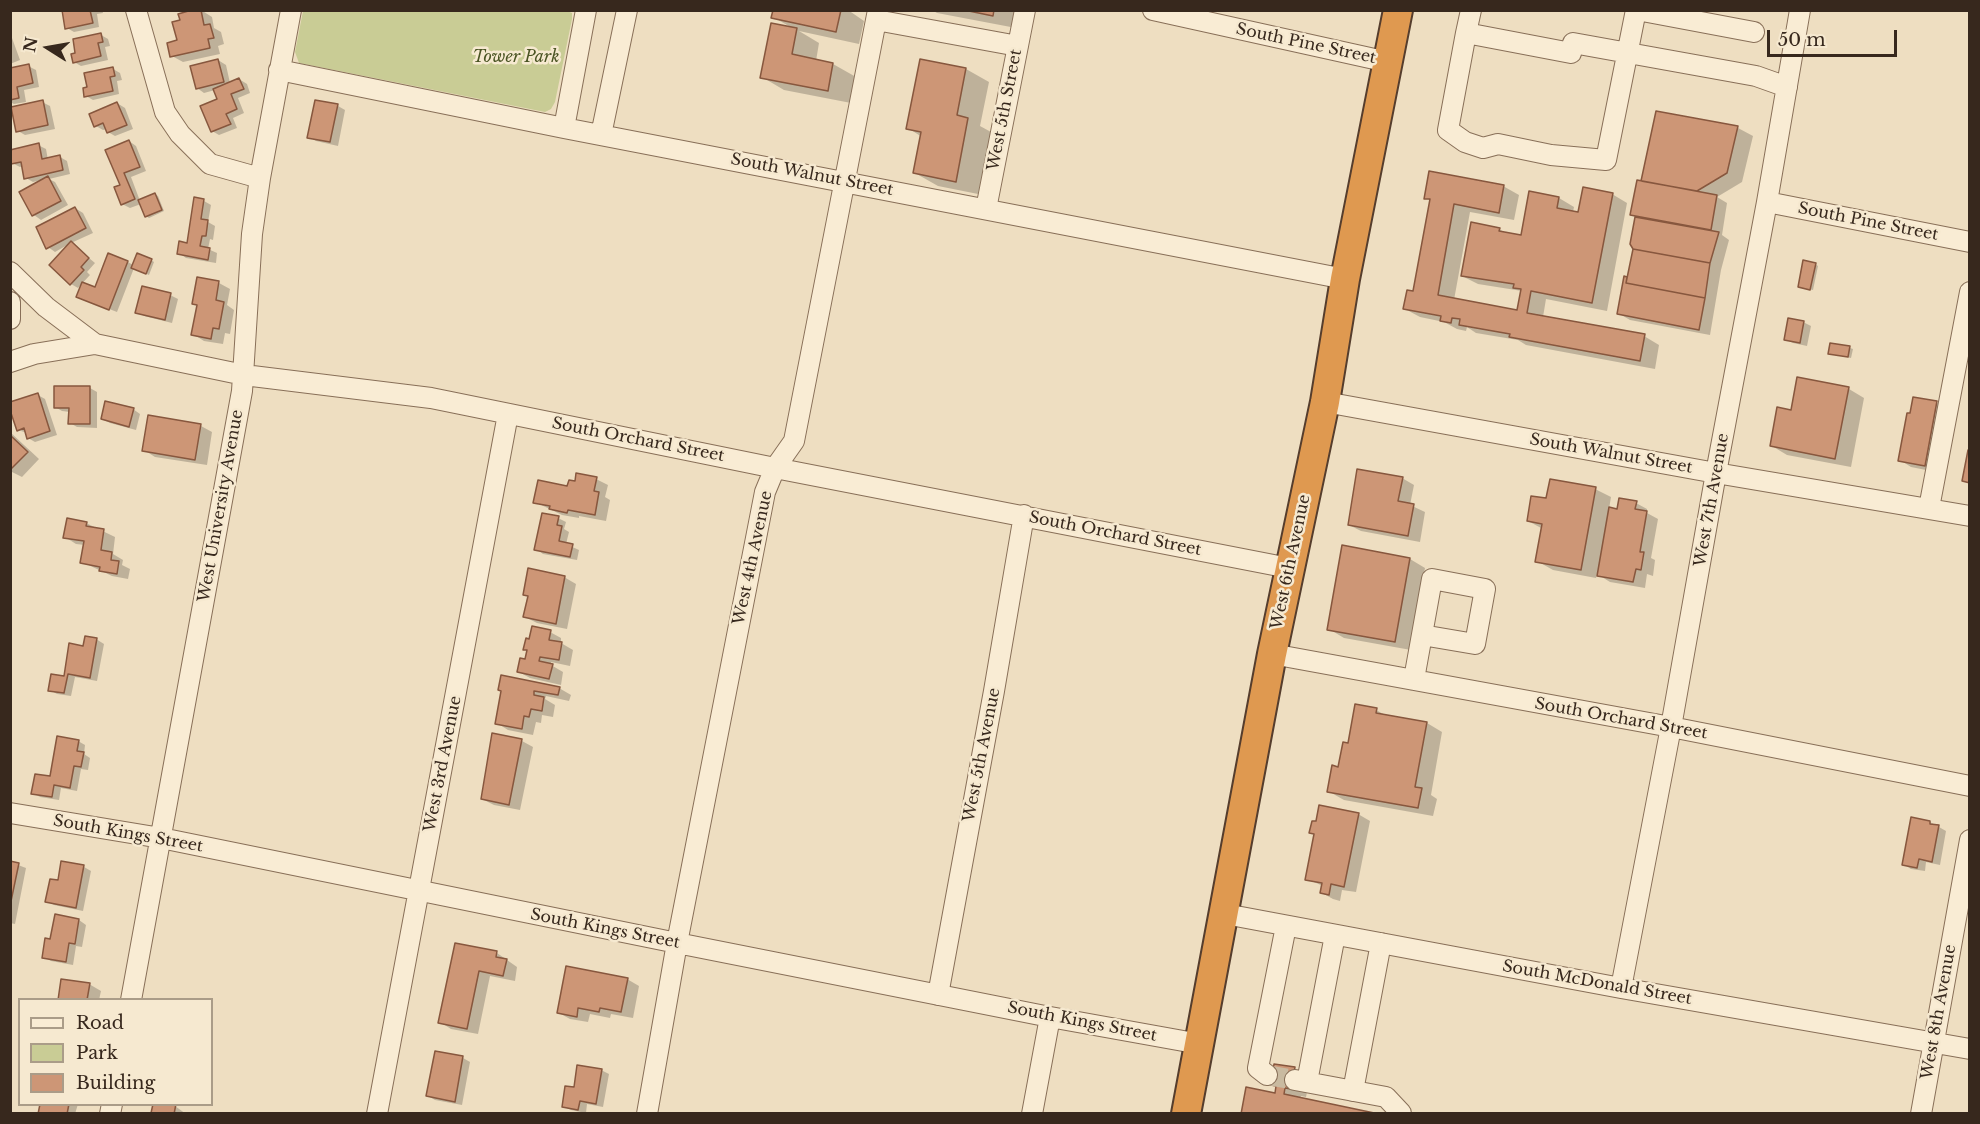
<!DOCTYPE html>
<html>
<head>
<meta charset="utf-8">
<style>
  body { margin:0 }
  #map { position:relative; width:1980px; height:1124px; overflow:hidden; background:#eedec1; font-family:"Libre Baskerville",serif }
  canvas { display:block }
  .frame { position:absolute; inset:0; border:12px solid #37281d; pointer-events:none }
  .legend { position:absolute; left:18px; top:998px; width:195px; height:108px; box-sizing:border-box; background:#f6e9d0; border:2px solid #aa9c88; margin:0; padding:8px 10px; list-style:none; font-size:18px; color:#37281d }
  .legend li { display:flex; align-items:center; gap:12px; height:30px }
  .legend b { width:30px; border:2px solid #aa9c88 }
  .north { position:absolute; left:18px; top:18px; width:60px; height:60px; -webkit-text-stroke:4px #f6e9d0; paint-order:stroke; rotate:281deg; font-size:16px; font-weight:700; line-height:24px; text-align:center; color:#37281d }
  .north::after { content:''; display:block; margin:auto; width:21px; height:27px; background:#37281d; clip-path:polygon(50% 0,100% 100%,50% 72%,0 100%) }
  .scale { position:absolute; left:1767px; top:30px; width:130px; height:27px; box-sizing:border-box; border:3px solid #37281d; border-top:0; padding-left:8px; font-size:18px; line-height:21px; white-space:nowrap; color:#37281d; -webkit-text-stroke:4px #f6e9d0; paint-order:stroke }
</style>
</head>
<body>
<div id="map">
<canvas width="1980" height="1124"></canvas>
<div class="frame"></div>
<ul class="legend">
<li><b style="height:8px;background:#f9ecd4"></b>Road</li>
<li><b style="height:16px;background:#c9cc95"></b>Park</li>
<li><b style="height:16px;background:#cd9676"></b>Building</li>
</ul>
<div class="north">N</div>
<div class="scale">50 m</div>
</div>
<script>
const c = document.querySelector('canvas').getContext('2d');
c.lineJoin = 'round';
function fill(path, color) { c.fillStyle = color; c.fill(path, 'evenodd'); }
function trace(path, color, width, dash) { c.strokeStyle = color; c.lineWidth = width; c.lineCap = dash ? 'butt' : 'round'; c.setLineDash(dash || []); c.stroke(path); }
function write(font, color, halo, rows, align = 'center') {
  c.font = font + ' "Libre Baskerville",serif'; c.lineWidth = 5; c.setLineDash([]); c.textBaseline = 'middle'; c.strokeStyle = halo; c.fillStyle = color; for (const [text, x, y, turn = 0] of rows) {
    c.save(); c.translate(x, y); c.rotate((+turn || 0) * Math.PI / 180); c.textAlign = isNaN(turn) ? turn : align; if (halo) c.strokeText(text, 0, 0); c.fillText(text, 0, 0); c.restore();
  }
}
fill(new Path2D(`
  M567,11L572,13V19L555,102L551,109L545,112L299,63L295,52L303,11Z`), '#c9cc95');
fill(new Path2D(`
  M63,10H102L103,13L97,14L99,27L74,32L67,28Z
  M201,10L212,17L214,28L221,32L224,44L218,46L220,54L183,62L172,56L178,42Z
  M774,10H848L864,21L859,44L799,31L819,43L816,61L833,64L856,77L851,103L784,90L762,77L794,29L773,17Z
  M932,10H1019L1016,28L937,13Z
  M101,35L108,39L110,46L105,47L108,60L81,66L74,62Z
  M10,37L12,38L20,60L10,64Z
  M218,60L226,65L230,83L239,79L247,84L250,93L238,98L244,113L233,118L237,128L219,135L212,131L219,99L215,90L204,93L197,88Z
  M921,60L966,69L989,82L980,126L991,132L978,194L938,186L915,173L922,137L908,128Z
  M28,66L36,70L39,87L24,90L26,102L14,104L10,102V70Z
  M113,69L120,73L122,80L117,81L119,94L93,100L86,96Z
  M42,102L50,106L55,129L25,135L18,131Z
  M117,103L125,108L133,129L115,136L108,132L107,129L103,130L96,126Z
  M338,106L345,110L338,146L316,141L309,137Z
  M1657,112L1738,128L1753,136L1742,182L1717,197L1727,203L1722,235L1729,240L1721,270L1710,335L1630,320L1618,313L1625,278H1629L1634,248L1637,218L1632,215L1642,183Z
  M129,141L136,146L146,171L131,177L140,201L155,194L158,196L164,211L149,218L146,216L141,204L130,208L122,204V186Z
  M38,145L46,149L48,160L60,157L67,161L70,174L49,179L55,182L68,205L41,220L34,215L21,192L41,180L33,182L26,178L23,166L20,167L12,163Z
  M1503,186L1519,195L1514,220L1470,212L1454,300L1518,312L1522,291L1478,284L1462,276L1499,229L1509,235L1522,237L1530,193L1559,198L1574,207L1573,212L1579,213L1612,194L1627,203L1607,311L1546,299L1543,317L1644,336L1659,345L1655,369L1526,345L1518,340L1476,333L1467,327L1466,331L1457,329L1444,322L1420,317L1405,309L1414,293L1431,201L1426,198Z
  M195,199L204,201L211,205L208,222L215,226L213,240L210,239L208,249L217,253L216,263L186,258L179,253L188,244Z
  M75,208L83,213L93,233L71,243L95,263L87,272L90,275L78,288L71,284L69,244L55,252L48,247Z
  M151,260L154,262L149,275L134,268L117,312L86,300L96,288L128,262L133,265Z
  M1815,264L1818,266L1813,290L1800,287Z
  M198,279L219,283L230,289L227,305L234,310L230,334L225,333L223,344L204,341L193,334L198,306L194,303Z
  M170,295L178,299L172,323L144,316L137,312Z
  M1803,322L1811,326L1807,346L1793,343L1785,339Z
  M1850,348L1853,349L1851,358L1830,353Z
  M1798,379L1849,389L1864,398L1851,467L1787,455L1772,446L1792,412Z
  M90,388L97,392V428L77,427L70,423V412L62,411L55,407Z
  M38,395L45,399L57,435L35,442L28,438L27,433L18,430Z
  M1914,398L1937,403L1948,409L1936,472L1911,467L1900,460Z
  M133,409L140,414L136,430L110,423L102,419Z
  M149,417L201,426L212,432L207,465L155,457L144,450Z
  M10,432L39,459L22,477L10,471Z
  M1402,478L1414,485L1410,505L1425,512L1420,542L1361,531L1349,525Z
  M596,479L608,485L605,497L610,500L606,521L579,516V518L562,515L535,502L569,487Z
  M1595,489L1611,497L1609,509L1618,510L1636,503L1647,509V513L1658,519L1651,558L1655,560L1653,576L1647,574L1645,588L1610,582L1597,574L1596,578L1553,570L1537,561L1543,529L1528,521L1547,500Z
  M558,518L566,522L564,529L569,532L566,544L579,550L577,560L543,554L536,549Z
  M86,523L115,537L113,554L123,560L122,565L130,569L128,579L112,576L82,562L85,545L76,544L65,537Z
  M1410,559L1425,568L1411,650L1344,638L1329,629Z
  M564,577L576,584L567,629L537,623L525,617L529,597L524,594Z
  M550,632L561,638V643L573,650L570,666L551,662V665L563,672L561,685L530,678L519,672L527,661L529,651L525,649Z
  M96,639L104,644L97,681L75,677L71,696L57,694L50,690L65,678L85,647Z
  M559,688L571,695L569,701L546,696L545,699L555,705L553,717L542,715L541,723L536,722L533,735L508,730L497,723L503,691Z
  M1376,710L1387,716L1427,723L1442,732L1431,795L1437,799L1433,816L1344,800L1328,791L1340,768Z
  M493,735L522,741L533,747L520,810L494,805L482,799Z
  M78,741L85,745L84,754L90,758L88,770L81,769L77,791L61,788L59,800L40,797L33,793L51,778Z
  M1358,814L1370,821L1356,892L1342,890L1340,901L1333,899L1322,893L1323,886L1307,879Z
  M1930,822L1946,831L1940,865L1926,862L1925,871L1911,869L1903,864Z
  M10,862L26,868L15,924L10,923Z
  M84,867L91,871L83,911L54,905L47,901L59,882Z
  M56,916L79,920L86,925L82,947L76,946L73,965L51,961L43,957L51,941Z
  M456,944L497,953L517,967L515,981L490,976L478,1034L451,1029L440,1022Z
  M627,979L639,986L633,1018L611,1014L610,1018L590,1014L588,1022L570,1019L559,1013Z
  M89,984L101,991L99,1000H60Z
  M436,1052L463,1058L470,1062L462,1105L435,1100L428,1096Z
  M1295,1069L1310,1078L1306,1097L1301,1096L1300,1099L1378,1114H1242L1276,1094L1277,1087L1272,1084Z
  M601,1070L609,1074L603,1107L587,1104L586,1113L571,1110L563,1106L575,1089Z
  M41,1104H78L75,1114H40Z
  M175,1106L186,1114L153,1112Z`), '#0003');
const building = new Path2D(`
  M62,10H90L93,23L65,29Z
  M192,10H201L204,25L210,24L214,38L208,39L210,48L170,57L167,43L177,40L172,22L180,20L178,14Z
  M773,10H841L836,32L771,18Z
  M964,10H994L993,16Z
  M771,23L797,28L792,54L833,63L828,91L760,78Z
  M101,33L103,42L98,43L101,56L73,63L71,54L75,53L73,39Z
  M218,59L224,82L196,89L190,66Z
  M920,59L966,68L957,115L968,118L956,182L913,173L921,132L906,129Z
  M29,64L33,83L17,87L19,98L10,100V68Z
  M113,67L115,76L110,77L113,91L84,97L83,88L87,87L84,73Z
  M239,78L244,89L231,94L237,109L226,114L231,124L211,132L200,106L217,99L213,89Z
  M43,100L48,125L16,132L11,107Z
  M315,100L338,104L330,142L307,138Z
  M117,102L127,125L107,133L103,123L94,127L89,114Z
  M1656,111L1738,126L1727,173L1697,191L1641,181Z
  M129,140L140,167L124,173L135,199L121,205L114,187L120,185L105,150Z
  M39,143L42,159L60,155L63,170L24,179L21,162L11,164L10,150Z
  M1429,171L1504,185L1499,213L1454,204L1438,295L1517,310L1521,289L1513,288L1514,284L1461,276L1471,222L1500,228L1499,231L1521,235L1529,191L1559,197L1557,208L1578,212L1583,187L1613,193L1592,303L1531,291L1527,313L1645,334L1640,361L1509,337L1510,334L1459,325L1460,319L1452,318L1451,323L1440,321L1441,316L1403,309L1407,290L1413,291L1430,199H1424Z
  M48,176L61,201L32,216L19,192Z
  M1637,180L1717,195L1711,230L1630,215Z
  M155,193L162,210L145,217L138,200Z
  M194,197L204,199L201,219L208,220L206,236H202L200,246L210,248L208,260L177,254L179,241L187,243Z
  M75,207L86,228L46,249L36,227Z
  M1635,217L1719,232L1710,263L1633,249L1630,244Z
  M71,241L89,258L81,267L84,270L70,285L49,265Z
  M1633,249L1710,263L1705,298L1626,283Z
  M108,253L128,261L109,310L76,297L82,282L95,287Z
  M137,253L152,259L146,274L131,268Z
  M1803,260L1816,263L1810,290L1798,287Z
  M1624,276L1627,277L1626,283L1705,298L1699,330L1617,314Z
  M197,277L219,281L216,300L224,302L219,329L213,328L211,339L191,335L197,305L192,304Z
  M142,286L171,293L165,320L135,313Z
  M1788,318L1804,321L1800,343L1784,340Z
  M1830,343L1850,346L1848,357L1828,354Z
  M1797,377L1849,387L1835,459L1770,446L1777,407L1791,410Z
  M54,386H90V424H68L69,408H54Z
  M38,393L50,431L27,439L24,428L17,431L10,410V402Z
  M1913,397L1937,401L1925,466L1898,461L1907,413H1910Z
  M105,401L134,408L129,427L101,419Z
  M148,415L201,424L195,460L142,451Z
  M10,435L28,452L10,470Z
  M1968,450L1970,451V483L1962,481Z
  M1357,469L1403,477L1398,501L1414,504L1408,536L1348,525Z
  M576,473L597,477L594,491L599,492L595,515L568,510L567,513L549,509L550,506L533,503L538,480L567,486L569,480L575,481Z
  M1550,479L1596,487L1581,570L1535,562L1542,524L1527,521L1531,496L1546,498Z
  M1619,498L1637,501L1635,509L1647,511L1640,552H1644L1641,570L1636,569L1633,582L1597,576L1609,507L1617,509Z
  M542,513L559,516L557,525L562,526L559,541L573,544L570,557L534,550Z
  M67,518L87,522L86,526L104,529L101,550L112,552L111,560L119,561L117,574L99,571L100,567L80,563L84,541L63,538Z
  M1342,545L1410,558L1395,642L1327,630Z
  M528,568L565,576L556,624L523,617L528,596L523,595Z
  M532,626L551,630L549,640L562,642L559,660L540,657L539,661L553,664L549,679L517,672L520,658L525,659L527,650H523L526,638L529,639Z
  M85,636L97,638L90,678L68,674L64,693L48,691L51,674L64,676L69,643L83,646Z
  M501,675L560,687L558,695L534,691V695L544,697L542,711L531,709L529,717L524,716L522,729L495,724L501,691L498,690Z
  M1355,704L1377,708L1376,713L1427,722L1415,787L1422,788L1418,808L1327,792L1332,765L1338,767L1343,742L1348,743Z
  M492,733L522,739L509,805L481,799Z
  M57,736L79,740L77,751L84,752L81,767L74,766L70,788L54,785L52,797L31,794L35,774L50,776Z
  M1319,805L1359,813L1344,887L1331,884L1329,895L1320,893L1322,883L1305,880L1314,834L1309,833L1312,821H1316Z
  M1911,817L1930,821V824L1939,825L1932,862L1919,859L1917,868L1902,865Z
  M10,861L19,863L10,906Z
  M61,861L84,865L76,908L45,902L50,879L58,880Z
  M55,914L79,919L75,944L69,943L66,962L42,958L45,938L50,939Z
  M455,943L497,951L496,957L507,959L503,976L479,971L467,1029L438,1023Z
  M566,966L628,978L621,1012L600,1008L599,1012L578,1008L577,1017L557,1013Z
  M61,979L90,983L87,1000H58Z
  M435,1051L463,1056L455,1102L426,1096Z
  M1274,1064L1295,1067L1291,1089L1285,1088L1284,1094L1379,1114H1241L1246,1087L1275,1093L1276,1086L1271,1085Z
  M577,1065L602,1069L596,1104L580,1101L578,1110L562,1107L565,1086L574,1087Z
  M40,1104H69L67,1114H38Z
  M153,1104H176L174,1114L151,1113Z`);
fill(building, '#cd9676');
trace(building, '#87573e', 1.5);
trace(new Path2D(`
  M1267,1075L1295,1080`), '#c9baa0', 20, [20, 10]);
const minor = new Path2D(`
  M136,10L165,112L180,134L210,164L260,178
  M1153,10L1388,62
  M1471,10L1466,33L1571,53L1573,43L1756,76L1787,87
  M1637,10L1754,32
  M876,20L1018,46
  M1466,33L1448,130L1465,142L1483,148L1498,144L1551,155L1606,160L1636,10
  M279,70L564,128L1345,279
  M564,128L586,10
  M601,135L627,10
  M1767,202L1970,242
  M986,209L1025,10
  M10,272L46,307L95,344L244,375L431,398L775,468L1289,568
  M10,302V319
  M10,362L34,354L95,344
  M1325,402L1716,473L1970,516
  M1929,508L1970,292
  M1272,654L1671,727L1970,786
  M1414,680L1416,668L1432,579L1485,589L1475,644L1422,635
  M10,813L161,838L677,943L1050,1017L1200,1044
  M1225,914L1621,988L1970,1049
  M1621,988L1671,727L1716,473L1767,202L1800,10
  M938,995L994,691L1024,515
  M131,1000L242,391L252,234L260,178L291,10
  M1267,1075L1258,1068L1286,926
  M1295,1080L1386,1097L1401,1113
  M1307,1082L1335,935
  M1353,1091L1381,943
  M110,1114L112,1104
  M377,1114L508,414
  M647,1114L677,943L765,492L775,468L794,441L878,10
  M1032,1114L1050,1017
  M1921,1114L1970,840`);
const highway = new Path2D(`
  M1186,1114L1272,654L1325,402L1345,279L1398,10`);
trace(minor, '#886f58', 22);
trace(highway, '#553d2d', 32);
trace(minor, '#f9ecd4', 20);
trace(highway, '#df9950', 28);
write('16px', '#37281d', '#f6e9d0', [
  ["South Pine Street",1306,44,12],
  ["West 5th Street",1005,110,-79],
  ["South Walnut Street",812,175,11],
  ["South Pine Street",1868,222,11],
  ["South Orchard Street",638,440,11],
  ["South Walnut Street",1611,454,10],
  ["West 7th Avenue",1712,500,-80],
  ["West University Avenue",221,506,-80],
  ["South Orchard Street",1115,534,11],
  ["West 4th Avenue",753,558,-78],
  ["West 6th Avenue",1291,562,-78],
  ["South Orchard Street",1621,719,10],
  ["West 5th Avenue",982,755,-79],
  ["West 3rd Avenue",443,764,-79],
  ["South Kings Street",128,834,10],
  ["South Kings Street",605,929,11],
  ["South McDonald Street",1597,983,10],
  ["West 8th Avenue",1939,1012,-80],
  ["South Kings Street",1082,1022,11]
]);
write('italic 16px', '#4a5423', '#f6e9d0', [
  ["Tower Park",516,57]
]);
</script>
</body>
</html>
